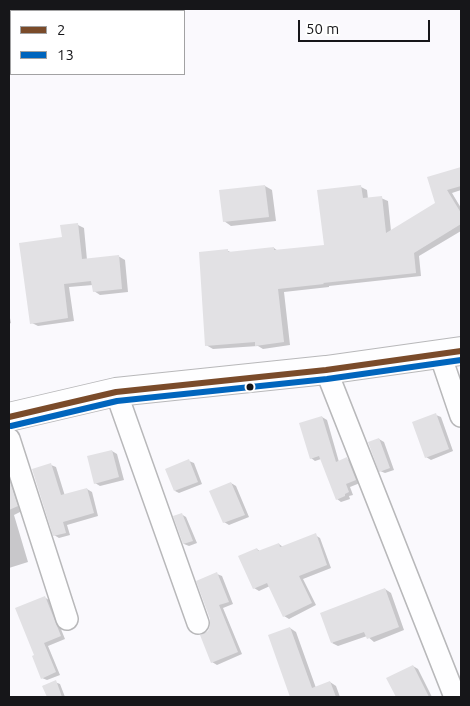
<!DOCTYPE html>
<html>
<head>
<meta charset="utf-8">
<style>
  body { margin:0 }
  #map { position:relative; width:470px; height:706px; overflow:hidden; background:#faf9fd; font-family:Ubuntu,sans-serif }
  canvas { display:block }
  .frame { position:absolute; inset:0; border:10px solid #161619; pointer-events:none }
  .legend { position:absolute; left:10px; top:10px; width:175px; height:65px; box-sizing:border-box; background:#fff; border:1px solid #a2a2a3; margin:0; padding:6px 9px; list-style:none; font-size:15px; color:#161619 }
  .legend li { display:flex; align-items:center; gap:10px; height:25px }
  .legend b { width:25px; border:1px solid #a2a2a3 }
  .scale { position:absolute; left:298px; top:20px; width:132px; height:22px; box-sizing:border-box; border:2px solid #161619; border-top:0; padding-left:6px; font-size:15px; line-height:18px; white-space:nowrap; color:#161619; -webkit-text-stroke:4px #fff; paint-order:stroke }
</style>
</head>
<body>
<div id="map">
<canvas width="470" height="706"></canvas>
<div class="frame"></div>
<ul class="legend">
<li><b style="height:6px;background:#7a4b2a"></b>2</li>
<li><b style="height:6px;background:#0065bd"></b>13</li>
</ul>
<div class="scale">50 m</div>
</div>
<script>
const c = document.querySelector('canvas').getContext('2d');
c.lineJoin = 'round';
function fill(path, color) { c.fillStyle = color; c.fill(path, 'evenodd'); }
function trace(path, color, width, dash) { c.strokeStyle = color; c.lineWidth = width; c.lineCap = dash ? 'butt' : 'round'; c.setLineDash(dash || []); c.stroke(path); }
fill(new Path2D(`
  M9,9H49L45,11H11V33L9,35Z
  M123,9H149L144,11H125Z
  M461,168V190L452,193L461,208V231L419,256L421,276L329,286V287L284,292L290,345L263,349L258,346L213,349L206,345L228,251L233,253L274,248L278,251L325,246L361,187L367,190L368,199L381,198L388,201L391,231L436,204L429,178Z
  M265,186L272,190L276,221L231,226L224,221L221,191Z
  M78,225L84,228L87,260L118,256L125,260L128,292L100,295L94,291L93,285L69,287L74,321L38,326L32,323L63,238Z
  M9,313L11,323L9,324Z
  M436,415L441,417L453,451L431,460L426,457Z
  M322,417L327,420L339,462L347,459L352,461L360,483L350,487L353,495L349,496L350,499L341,502L337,499L321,459L315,461L311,458Z
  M379,439L384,442L394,470L385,473L380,471Z
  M112,451L117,454L124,480L100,486L95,483Z
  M189,461L194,463L202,484L179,493L175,491Z
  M9,464L24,510L14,515L28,562L9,568Z
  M51,465L56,467L65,496L87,489L92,492L98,516L67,525L70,535L59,538L54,535Z
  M231,483L236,486L249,517L229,525L224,522Z
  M181,514L186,517L197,543L189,546L184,544L175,517Z
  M315,535L320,538L331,568L303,579L316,605L289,619L284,616L270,586L259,591L254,588L257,549L261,552L279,544L283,547Z
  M217,574L222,576L233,604L223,608L242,654L217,665L212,662L209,632L211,626Z
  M385,589L391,593L404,630L374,642L367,636L338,646L332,643Z
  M44,597L49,600L65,639L48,646L60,675L47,680L42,678L36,656Z
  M290,628L296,632L316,688L330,682L336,686L340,697H292L270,636Z
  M413,666L418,669L432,697H397L388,679Z
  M55,682L60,684L65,697H48L43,686Z`), '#0003');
fill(new Path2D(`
  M461,167V186L447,190L461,213V224L414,253L416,273L323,283L324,284L278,289L284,342L255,346V342L205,346L199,252L228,249V252L274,247V250L324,245L317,190L361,185L363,198L382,196L386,233L435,203L427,177Z
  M265,185L269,217L223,222L219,190Z
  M78,223L82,259L119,255L122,289L93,292L91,281L64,284L68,318L30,324L19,243L62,237L60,225Z
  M436,413L449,449L425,458L412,422Z
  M322,416L336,462L347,457L356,480L346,484L349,492L345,494V496L336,500L319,456L310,459L299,423Z
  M379,438L390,468L379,472L368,442Z
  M112,450L119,477L94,484L87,456Z
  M189,459L198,482L174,491L165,469Z
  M51,463L61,495L87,488L94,513L63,522L66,533L53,536L32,469Z
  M9,479L18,506L9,510Z
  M231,482L245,515L223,523L209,491Z
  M182,513L193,541L183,544L173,516Z
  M316,533L327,565L299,576L312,603L283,617L267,583L253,589L238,556L257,548L258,551L279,543L280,547Z
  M217,572L229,602L219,605L238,652L211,663L200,635L208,631L210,626V619L196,581Z
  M385,588L399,627L367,639L364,632L331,643L320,613Z
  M45,596L61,636L44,643L56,672L41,679L32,656L34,655L15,608Z
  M290,627L312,688L330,681L336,697H290L268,635Z
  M413,665L429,697H396L386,678Z
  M56,680L62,697H47L42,686Z`), '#e2e1e4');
const minor = new Path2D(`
  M77,11L80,9
  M9,59L11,57
  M440,354L461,416
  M326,370L455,697
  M116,392L198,623
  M9,439L67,619`);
const major = new Path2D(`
  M9,417L116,392L326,370L461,351`);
trace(minor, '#b8b8ba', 24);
trace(major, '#b8b8ba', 30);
trace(minor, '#fefeff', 21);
trace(major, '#fefeff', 28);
trace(new Path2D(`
  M9,417L116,392L326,370L461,351`), '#7a4b2a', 6);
trace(new Path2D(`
  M11,426L117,401L327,379L461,360`), '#0065bd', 6);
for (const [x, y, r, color] of [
  [250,387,4.5,"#161619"]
]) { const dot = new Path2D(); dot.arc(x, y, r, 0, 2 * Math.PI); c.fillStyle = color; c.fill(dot); trace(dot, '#fff', 2); }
</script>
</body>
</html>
